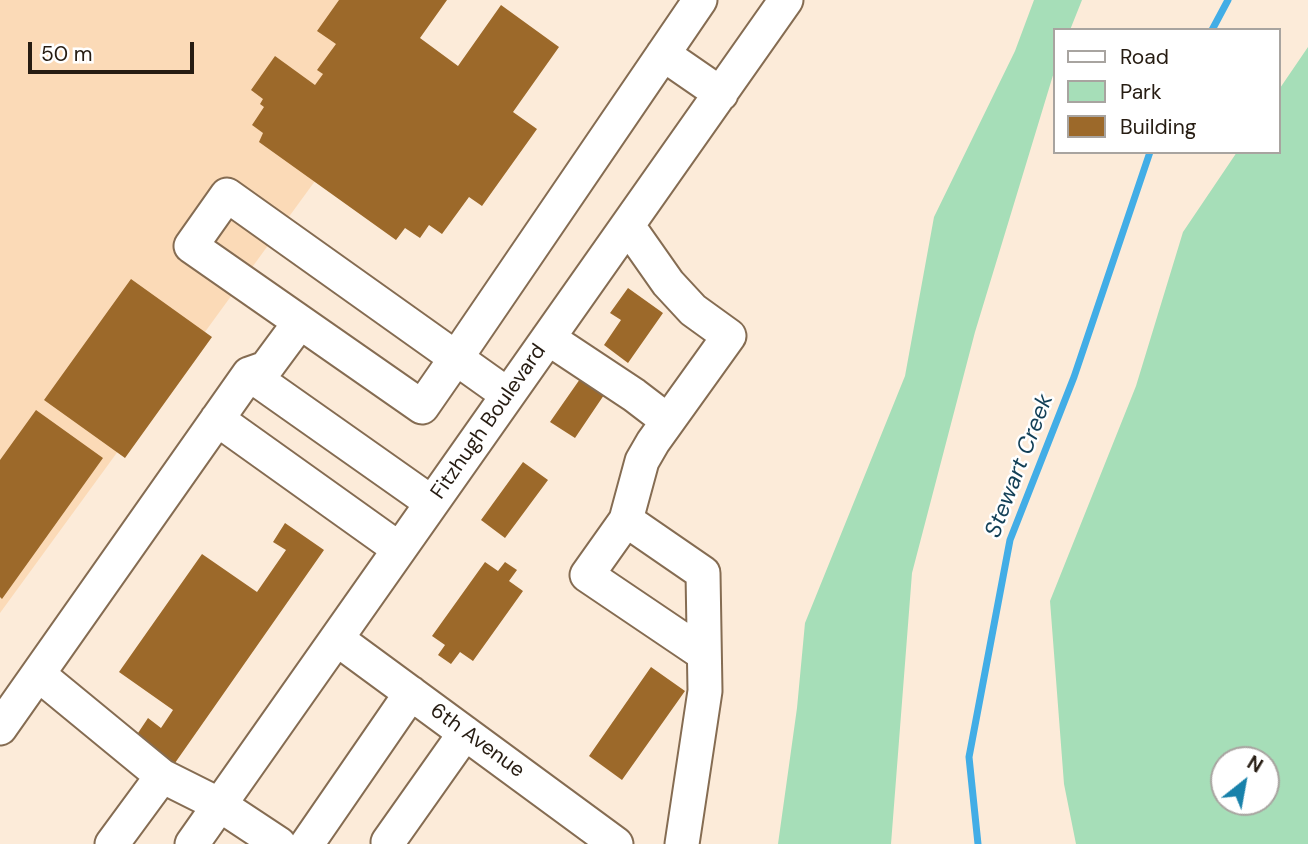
<!DOCTYPE html>
<html>
<head>
<meta charset="utf-8">
<style>
  body { margin:0 }
  #map { position:relative; width:1308px; height:844px; overflow:hidden; background:#fcebd9; font-family:"DM Sans",sans-serif }
  canvas { display:block }
  .legend { position:absolute; left:1053px; top:28px; width:228px; height:126px; box-sizing:border-box; background:#fff; border:2px solid #a8a4a0; margin:0; padding:9px 12px; list-style:none; font-size:21px; color:#261c12 }
  .legend li { display:flex; align-items:center; gap:14px; height:35px }
  .legend b { width:35px; border:2px solid #a8a4a0 }
  .north { position:absolute; left:1210px; top:746px; width:70px; height:70px; box-sizing:border-box; background:#fff; border:2px solid #a8a4a0; border-radius:50%; rotate:31deg; font-size:19px; font-weight:700; line-height:28px; text-align:center; color:#261c12 }
  .north::after { content:''; display:block; margin:auto; width:24px; height:32px; background:#1881aa; clip-path:polygon(50% 0,100% 100%,50% 72%,0 100%) }
  .scale { position:absolute; left:28px; top:42px; width:166px; height:32px; box-sizing:border-box; border:4px solid #261c12; border-top:0; padding-left:9px; font-size:21px; line-height:24px; white-space:nowrap; color:#261c12; -webkit-text-stroke:5px #fff; paint-order:stroke }
</style>
</head>
<body>
<div id="map">
<canvas width="1308" height="844"></canvas>
<ul class="legend">
<li><b style="height:9px;background:#fff"></b>Road</li>
<li><b style="height:19px;background:#a6deb8"></b>Park</li>
<li><b style="height:19px;background:#9c692a"></b>Building</li>
</ul>
<div class="north">N</div>
<div class="scale">50 m</div>
</div>
<script>
const c = document.querySelector('canvas').getContext('2d');
c.lineJoin = 'round';
function fill(path, color) { c.fillStyle = color; c.fill(path, 'evenodd'); }
function trace(path, color, width, dash) { c.strokeStyle = color; c.lineWidth = width; c.lineCap = dash ? 'butt' : 'round'; c.setLineDash(dash || []); c.stroke(path); }
function write(font, color, halo, rows, align = 'center') {
  c.font = font + ' "DM Sans",sans-serif'; c.lineWidth = 5; c.setLineDash([]); c.textBaseline = 'middle'; c.strokeStyle = halo; c.fillStyle = color; for (const [text, x, y, turn = 0] of rows) {
    c.save(); c.translate(x, y); c.rotate((+turn || 0) * Math.PI / 180); c.textAlign = isNaN(turn) ? turn : align; if (halo) c.strokeText(text, 0, 0); c.fillText(text, 0, 0); c.restore();
  }
}
fill(new Path2D(`
  M0,0H447L0,613Z`), '#fbdab7');
fill(new Path2D(`
  M1034,0H1082L1070,30H1054V72L975,332L912,573L891,844H778L797,708L805,623L905,376L934,217L1015,51Z
  M1308,47V844H1076L1064,784L1050,601L1136,386L1183,232L1237,152H1278V91ZM1224,760H1266V802H1224Z`), '#a6deb8');
trace(new Path2D(`
  M1212,30L1228,0
  M978,844L969,757L1010,540L1074,377L1150,152`), '#42ade6', 7);
fill(new Path2D(`
  M339,0H447L420,38L458,66L501,5L559,47L513,112L537,129L482,206L469,197L442,234L429,225L420,238L405,228L396,240L259,142L263,133L252,125L264,107L260,104L263,99L251,90L275,56L315,85L323,74L317,70L336,44L317,31Z
  M131,279L212,337L125,458L44,400Z
  M628,288L663,313L628,363L604,345L621,320L610,313Z
  M580,379L604,395L575,438L550,422Z
  M36,410L103,458L2,599L0,597V460Z
  M523,462L548,480L505,538L481,520Z
  M285,523L324,550L175,763L136,736L148,718L161,728L173,710L119,672L202,554L257,592L286,550L273,542Z
  M485,562L498,571L505,562L517,570L509,581L523,591L473,661L460,652L451,664L438,655L445,645L432,636Z
  M651,667L685,691L622,780L589,756Z`), '#9c692a');
const minor = new Path2D(`
  M663,54L721,94
  M628,226L668,283L693,310L729,336L653,442L642,461L626,520L703,573L705,691L682,844
  M548,338L634,395L668,421
  M249,374L432,503
  M508,395L227,195L191,246L422,407L456,358L700,0
  M217,419L399,549
  M626,520L587,575L704,654
  M337,639L616,844
  M38,674L162,776
  M0,728L249,374L266,368L300,322
  M388,842L465,733
  M112,844L162,776L220,805L279,844
  M192,844L786,0
  M307,844L411,693`);
trace(minor, '#856c52', 37);
trace(minor, '#fff', 33);
write('21px', '#261c12', '#fff', [
  ["Fitzhugh Boulevard",489,422,-55],
  ["6th Avenue",477,741,36]
]);
write('italic 23px', '#123f56', '#fff', [
  ["Stewart Creek",1020,466,-69]
]);
</script>
</body>
</html>
